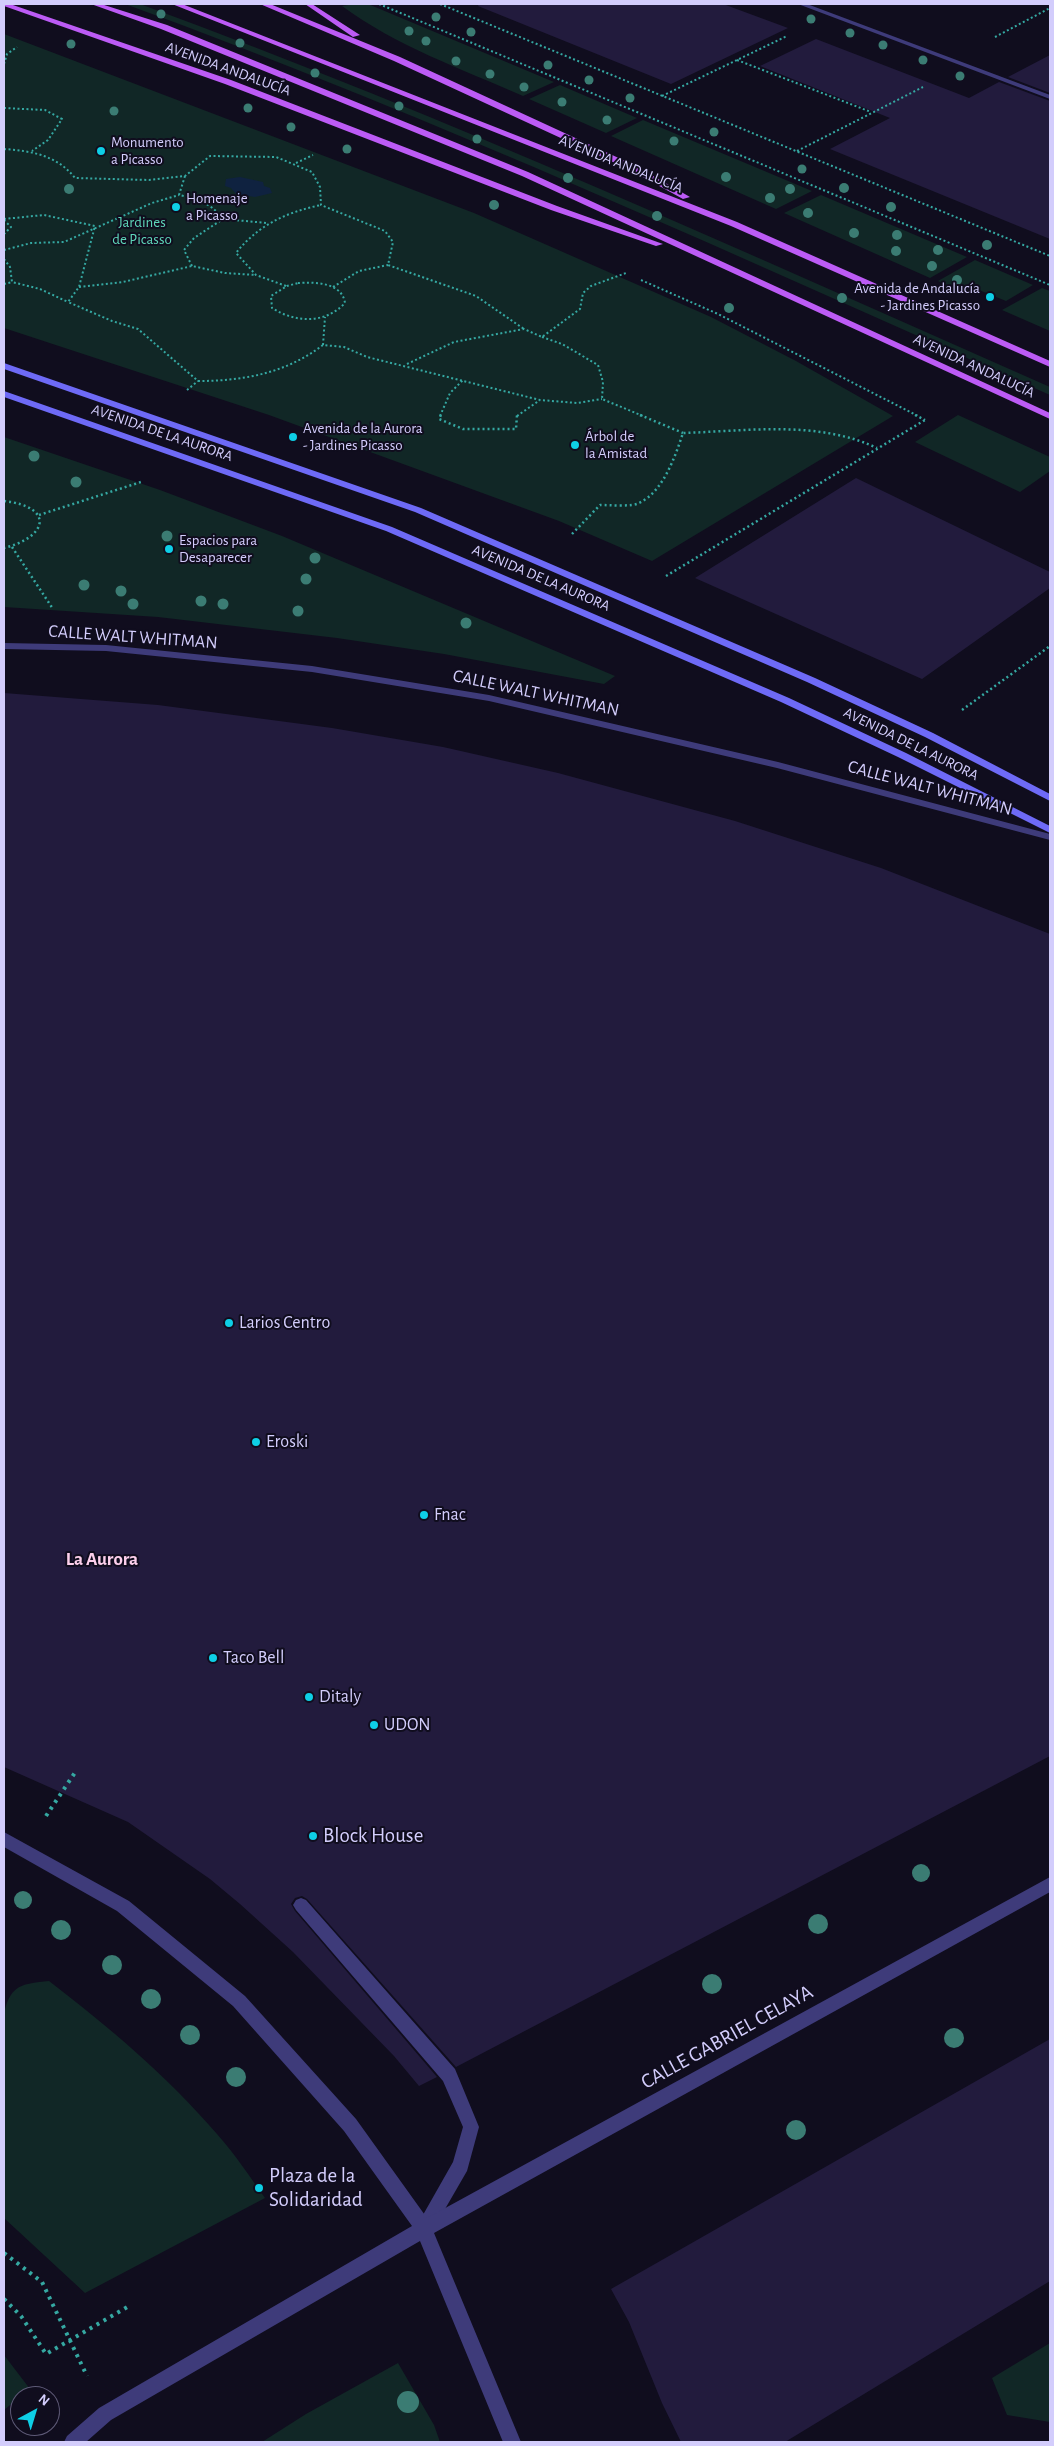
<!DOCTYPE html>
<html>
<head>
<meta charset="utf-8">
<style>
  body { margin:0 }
  #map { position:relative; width:1054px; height:2446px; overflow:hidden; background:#100d1e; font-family:"Alegreya Sans",sans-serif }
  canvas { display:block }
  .frame { position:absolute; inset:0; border:5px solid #d3cdfc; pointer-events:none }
  .north { position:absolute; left:10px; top:2386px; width:50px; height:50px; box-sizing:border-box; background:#100d1e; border:1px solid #5e5a77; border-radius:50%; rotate:39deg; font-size:14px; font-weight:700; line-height:20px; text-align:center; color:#d3cdfc }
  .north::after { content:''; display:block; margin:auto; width:18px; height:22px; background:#0ecfe6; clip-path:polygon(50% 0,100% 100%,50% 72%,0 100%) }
</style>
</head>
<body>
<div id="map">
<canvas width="1054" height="2446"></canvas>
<div class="frame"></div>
<div class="north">N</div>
</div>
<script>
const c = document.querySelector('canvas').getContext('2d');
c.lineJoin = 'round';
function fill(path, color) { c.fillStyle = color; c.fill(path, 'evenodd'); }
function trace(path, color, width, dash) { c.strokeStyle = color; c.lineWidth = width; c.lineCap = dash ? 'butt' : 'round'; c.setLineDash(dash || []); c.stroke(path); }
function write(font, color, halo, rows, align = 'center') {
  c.font = font + ' "Alegreya Sans",sans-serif'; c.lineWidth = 4; c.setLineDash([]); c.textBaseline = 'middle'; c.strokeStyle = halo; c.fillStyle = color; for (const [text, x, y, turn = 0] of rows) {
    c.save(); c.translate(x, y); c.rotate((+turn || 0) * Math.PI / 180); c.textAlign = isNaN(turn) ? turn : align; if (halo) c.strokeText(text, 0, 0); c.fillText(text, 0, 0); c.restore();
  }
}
fill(new Path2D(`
  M125,4H140C449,117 749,254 1050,387V395C744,259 440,119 125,4Z
  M354,4H368L554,82L523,96C462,69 396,46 342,6Z
  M4,34L474,213L711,317L796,361L893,416L652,561L559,521L269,415L4,328Z
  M560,85L637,118L606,133L529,99Z
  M643,120L812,191L776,209L611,136Z
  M821,195L967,257L930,278L784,213Z
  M975,260L1033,285L1006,301L979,290L969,295L938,281Z
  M1042,288L1050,291V331L1002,310Z
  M958,415L1050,457V471L1020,492L915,442Z
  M4,437L160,490L282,536L615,676L604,684L444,654L337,638L158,617L4,607Z
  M49,1981C109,2027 167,2076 217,2134C235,2154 250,2177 265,2198L85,2293L4,2218V2013C11,1984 22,1984 49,1981Z
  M1050,2343V2422L1007,2415L992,2378Z
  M4,2355L30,2389L4,2410Z
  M398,2363L434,2425L440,2442H262L306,2414Z`), '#112726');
fill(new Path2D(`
  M240,177L263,182L264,186L270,188L272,193L255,197L236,194L231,188L225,186L226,179Z`), '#0f2240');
fill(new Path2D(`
  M479,4H723L788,28L671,84L478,6Z
  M816,39L969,98L999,82L1050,101V239L830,149L890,118L760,66Z
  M1050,55V93L1008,77Z
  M856,478L1050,572V588L922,679L695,578Z
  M4,693L158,705L332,728L443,747L558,773L735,821L881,868L1050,934V1756L456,2067L307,1899L302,1896L295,1898L291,1904L295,1911L437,2077L419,2086L394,2056L293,1952L240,1904L210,1879L128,1822L4,1767Z
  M1050,2039V2281L785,2442H681L662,2403L629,2322L611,2289Z`), '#221b3d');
trace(new Path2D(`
  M379,4L1050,285
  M440,4L1050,256
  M995,37L1050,8
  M737,60L871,112
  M4,64L7,54L17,47
  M662,96L787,36
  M4,108L45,110L62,119L48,140L32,151
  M4,149C31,151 57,155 75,178L149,180L185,176L210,156L276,157L312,172L320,187L321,205L385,231L393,242L388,265L476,296L524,329
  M797,151L923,87
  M296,163L313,155
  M185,176L179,195C198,199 211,203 223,219L267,223
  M4,219L44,215L95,226L79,287L68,302L112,321L138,329L198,381C244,381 286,373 323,345L344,347L367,357L540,400L577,403L602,399
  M4,220L11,227L4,234
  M4,250L31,243L64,242L152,203L179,195
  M4,259L10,267L12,282L40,289L68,302
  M192,266L184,250L194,238L223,219
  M641,280L718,314L918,416
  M298,283C314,282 342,282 345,303C325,324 296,323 272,308L271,296L287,286Z
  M4,284L12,282
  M286,286L256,275L236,253C258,225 287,212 321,205
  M79,287L123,282L192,266L225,273L256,275
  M333,287L359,271L388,265
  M542,337L562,344L598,365L603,382L602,399L643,416
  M323,345L325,317
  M407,364L454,342L524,329L542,337L580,309L583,293L591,286L626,273
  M187,390L198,381
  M440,416L450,393L463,380
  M517,416L540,400`), '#35a8a2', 2, [2, 2.5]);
trace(new Path2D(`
  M441,415L439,419L463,429H516L517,415
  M640,415L683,433
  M915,415L925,420
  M4,501C55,507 48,537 4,548
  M39,515L141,482
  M572,534L600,505C609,505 632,507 639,503C663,492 675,457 683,433C747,431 818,420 877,448
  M12,547L53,609
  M666,576L925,420
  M962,710L1050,646`), '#35a8a2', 2.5, [2, 3]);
trace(new Path2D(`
  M46,1816L76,1771
  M4,2253L42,2282L87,2376
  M4,2299L21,2316L46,2354L129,2306`), '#35a8a2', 4, [3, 5]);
fill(new Path2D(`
  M301,1898L306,1900L455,2069L479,2127L467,2171L430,2235L424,2238L418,2235L415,2229L453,2162L463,2127L443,2081L296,1910L293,1905L296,1900Z`), '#3e3b7a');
fill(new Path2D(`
  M798,4H807L1050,95V99Z
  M4,643L106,645L312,666L489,695L778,762L1050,834V840L777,768L489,701L312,672L106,651L4,649Z
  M4,1832L129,1901L245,1996L356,2119L427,2218L1050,1877V1892L434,2233L521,2442H503L420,2241L111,2420L86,2442H64L67,2436L99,2408L412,2226L344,2131L233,2006L117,1911L4,1847Z`), '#3e3b7a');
fill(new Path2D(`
  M4,363L421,508L815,678L933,733L1050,794V801L925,737L807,682L415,512L4,369Z
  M4,391L392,527L789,698L906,753L1050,826V833L898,757L781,702L386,531L4,397Z`), '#6e6af6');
fill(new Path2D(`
  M4,4H10L231,80L557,206L663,244L656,246L551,210L225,84L4,6Z
  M91,4H101L167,25L528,172L1050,413V419L522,176L161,29Z
  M172,4H182L737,222L1050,361V367L731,226Z
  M260,4H270L400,57L636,166L690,197L683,199L630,170L394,61Z
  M305,4H312L360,35L353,37Z`), '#bc5bf5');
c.fillStyle = '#3b7c73';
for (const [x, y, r] of [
  [161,14,4.5],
  [436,17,4.5],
  [811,19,4.5],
  [409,31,4.5],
  [471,32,4.5],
  [850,33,4.5],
  [426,41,4.5],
  [240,43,4.5],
  [71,44,4.5],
  [883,45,4.5],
  [923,60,4.5],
  [456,61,4.5],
  [548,65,4.5],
  [315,73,4.5],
  [490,74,4.5],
  [960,76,4.5],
  [589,80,4.5],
  [524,87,4.5],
  [630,98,4.5],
  [562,102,4.5],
  [399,106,4.5],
  [248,108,4.5],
  [114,111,4.5],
  [607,120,4.5],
  [291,127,4.5],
  [714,132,4.5],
  [477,139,4.5],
  [674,141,4.5],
  [347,149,4.5],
  [802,169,4.5],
  [726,177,5],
  [568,178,5],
  [844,188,5],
  [69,189,5],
  [790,189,5],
  [770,198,5],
  [494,205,5],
  [891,207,5],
  [808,213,5],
  [657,216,5],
  [854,233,5],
  [897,235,5],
  [987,245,5],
  [938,250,5],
  [896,251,5],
  [932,266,5],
  [957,280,5],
  [842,298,5],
  [729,308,5],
  [34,456,5.5],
  [76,482,5.5],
  [167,536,5.5],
  [315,558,5.5],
  [306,579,5.5],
  [84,585,5.5],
  [121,591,5.5],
  [201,601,5.5],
  [133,604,5.5],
  [223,604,5.5],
  [298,611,5.5],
  [466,623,5.5],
  [921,1873,9],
  [23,1900,9],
  [818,1924,10],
  [61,1930,10],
  [112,1965,10],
  [712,1984,10],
  [151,1999,10],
  [190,2035,10],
  [954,2038,10],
  [236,2077,10],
  [796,2130,10],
  [408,2402,11]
]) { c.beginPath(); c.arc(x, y, r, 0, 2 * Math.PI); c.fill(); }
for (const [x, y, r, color] of [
  [101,151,5,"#0ecfe6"],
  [176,207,5,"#0ecfe6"],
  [990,297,5,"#0ecfe6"],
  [293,437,5,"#0ecfe6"],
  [575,445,5,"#0ecfe6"],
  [169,549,5,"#0ecfe6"],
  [229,1323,5,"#0ecfe6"],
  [256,1442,5,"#0ecfe6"],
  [424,1515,5,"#0ecfe6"],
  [213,1658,5,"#0ecfe6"],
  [309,1697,5,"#0ecfe6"],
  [374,1725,5,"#0ecfe6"],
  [313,1836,5,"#0ecfe6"],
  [259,2188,5,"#0ecfe6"]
]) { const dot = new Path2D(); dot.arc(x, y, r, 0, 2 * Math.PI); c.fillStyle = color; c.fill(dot); trace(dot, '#100d1e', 2); }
write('15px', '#d3cdfc', '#100d1e', [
  ["AVENIDA ANDALUCÍA",228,69,20],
  ["AVENIDA ANDALUCÍA",621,164,22],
  ["AVENIDA ANDALUCÍA",974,366,25],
  ["AVENIDA DE LA AURORA",162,433,19],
  ["AVENIDA DE LA AURORA",541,578,23],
  ["AVENIDA DE LA AURORA",911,744,26]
]);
write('15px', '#d3cdfc', '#100d1e', [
  ["Monumento",111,142],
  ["a Picasso",111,159],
  ["Homenaje",186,198],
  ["a Picasso",186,215],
  ["Avenida de Andalucía",980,288,"right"],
  ["- Jardines Picasso",980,305,"right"],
  ["Avenida de la Aurora",303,428],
  ["- Jardines Picasso",303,445],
  ["Árbol de",585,436],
  ["la Amistad",585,453],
  ["Espacios para",179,540],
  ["Desaparecer",179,557]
], 'left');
write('15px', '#5ed6b9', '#100d1e', [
  ["Jardines",142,222],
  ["de Picasso",142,239]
]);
write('18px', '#d3cdfc', '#100d1e', [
  ["CALLE WALT WHITMAN",133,637,4],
  ["CALLE WALT WHITMAN",536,693,12],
  ["CALLE WALT WHITMAN",930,788,15]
]);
write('18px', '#d3cdfc', '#100d1e', [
  ["Larios Centro",239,1323],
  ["Eroski",266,1442],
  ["Fnac",434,1515],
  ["Taco Bell",223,1658],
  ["Ditaly",319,1697],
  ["UDON",384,1725]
], 'left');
write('bold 19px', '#fccfeb', '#100d1e', [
  ["La Aurora",102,1559]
]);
write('21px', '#d3cdfc', '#100d1e', [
  ["Block House",323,1836],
  ["Plaza de la",269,2176],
  ["Solidaridad",269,2200]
], 'left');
write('21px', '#d3cdfc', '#100d1e', [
  ["CALLE GABRIEL CELAYA",727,2037,-29]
]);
</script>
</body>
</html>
